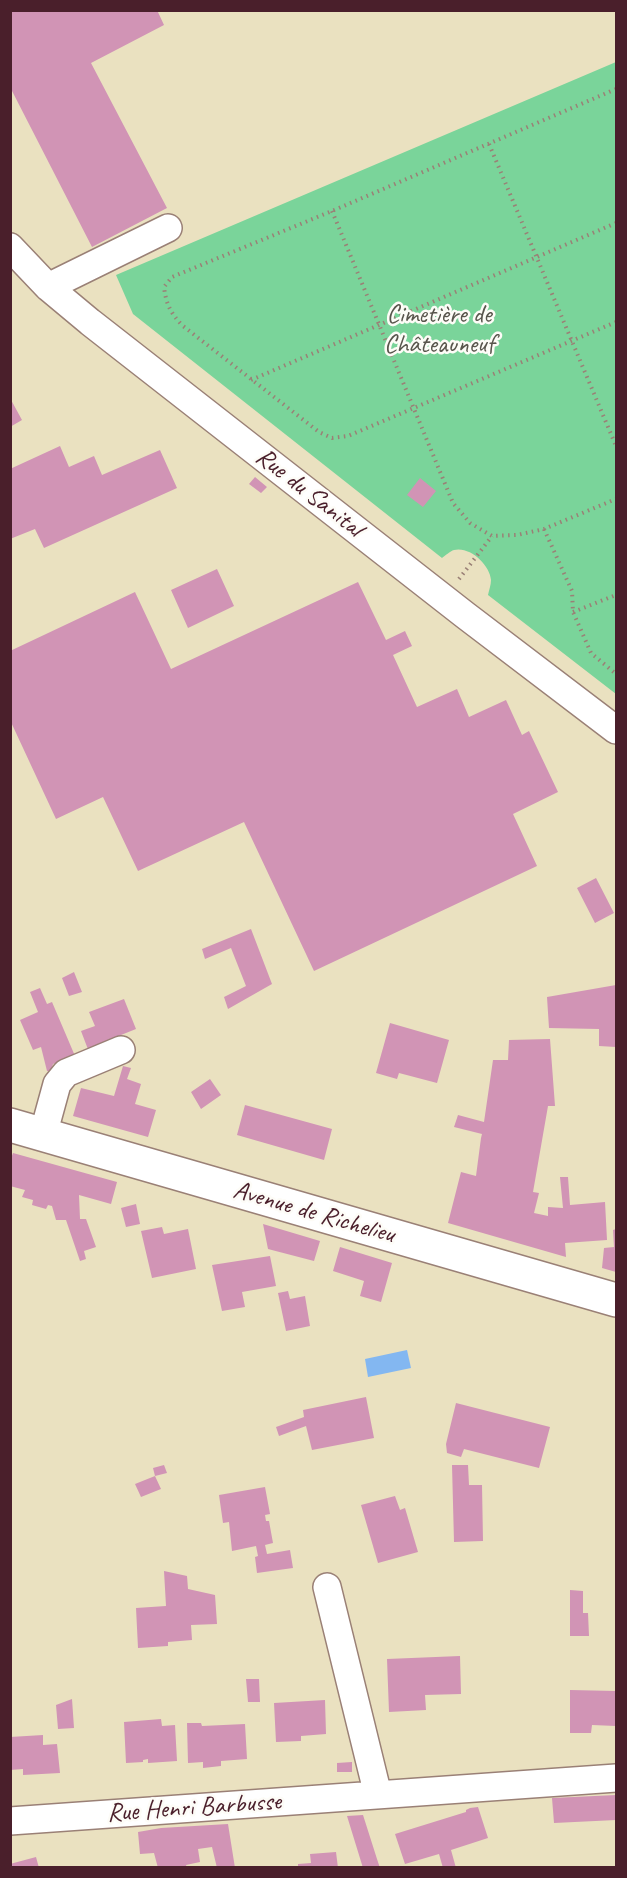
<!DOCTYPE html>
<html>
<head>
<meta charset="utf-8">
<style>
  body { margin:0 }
  #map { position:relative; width:627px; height:1878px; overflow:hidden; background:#eae1c0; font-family:Caveat,sans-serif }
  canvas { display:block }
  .frame { position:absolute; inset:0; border:12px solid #4a1f2b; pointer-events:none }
</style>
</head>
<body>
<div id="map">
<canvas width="627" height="1878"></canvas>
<div class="frame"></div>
</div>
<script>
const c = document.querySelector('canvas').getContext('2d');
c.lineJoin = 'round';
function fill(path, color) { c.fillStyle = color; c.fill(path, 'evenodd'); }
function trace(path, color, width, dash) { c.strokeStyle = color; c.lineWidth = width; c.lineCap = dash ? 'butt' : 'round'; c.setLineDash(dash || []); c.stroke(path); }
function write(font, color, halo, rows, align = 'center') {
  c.font = font + ' Caveat,sans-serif'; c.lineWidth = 5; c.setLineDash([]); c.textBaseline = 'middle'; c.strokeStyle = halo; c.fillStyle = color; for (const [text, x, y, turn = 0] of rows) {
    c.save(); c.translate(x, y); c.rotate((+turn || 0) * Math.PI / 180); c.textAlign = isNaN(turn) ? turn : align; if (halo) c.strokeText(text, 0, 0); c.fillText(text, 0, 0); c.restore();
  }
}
fill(new Path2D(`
  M616,62V694L488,595C489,590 491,585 491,580C490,565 470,546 454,550C450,551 445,556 442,558L133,314L116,275Z`), '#7ad49a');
fill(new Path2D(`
  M407,1350L411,1368L368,1377L365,1359Z`), '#83b7f1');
fill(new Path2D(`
  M10,10H157L164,25L91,63L167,208L92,247L10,87Z
  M10,398L22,420L10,427Z
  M60,446L69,467L94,456L102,475L160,450L177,488L44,548L35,529L10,539V469Z
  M255,477L267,487L261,493L249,484Z
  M420,478L436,491L423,507L407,495Z
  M217,569L234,606L188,628L171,590Z
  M358,582L386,640L405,631L412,646L393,655L417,707L457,689L469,717L506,700L522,735L529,731L558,792L513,814L537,866L314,971L244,822L138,871L103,797L56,819L10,720V651L135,592L171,669Z
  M596,878L614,913L595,923L577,888Z
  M251,929L272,984L228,1009L224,997L246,986L231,948L205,959L202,949Z
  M74,972L82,992L69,996L62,978Z
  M616,985V1047L599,1046V1029L549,1028L547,997Z
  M40,988L47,1004L52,1002L75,1056L53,1064L51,1071H47L41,1047L33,1050L20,1020L38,1012L30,992Z
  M124,999L136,1029L101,1043L103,1047L89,1052L81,1031L95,1026L89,1012Z
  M390,1023L449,1040L437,1083L399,1073L397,1079L376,1073Z
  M550,1039L555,1106H548L533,1192L539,1193L534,1213L548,1216V1207L563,1208L560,1177H568L570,1205L605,1202L607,1240L565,1243L566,1257L448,1223L461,1172L476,1176L481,1138L482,1134L454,1127L458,1115L484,1122L493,1060H508L509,1040Z
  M123,1066L131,1068L127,1079L141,1084L135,1104L156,1110L148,1137L73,1116L81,1088L114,1096Z
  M210,1079L221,1095L201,1109L191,1092Z
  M245,1105L332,1129L324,1160L237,1135Z
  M13,1153L117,1182L111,1204L79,1195L80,1219H86L96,1247L84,1251L86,1259L80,1261L66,1220H56L52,1206L48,1205L46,1209L32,1205L33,1200L22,1197L25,1190L10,1186V1161Z
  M136,1204L140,1224L126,1227L121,1208Z
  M263,1224L320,1241L314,1261L268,1249Z
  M162,1227L164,1234L188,1229L196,1269L152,1278L141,1231Z
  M616,1229V1272L602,1268L604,1248L614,1247L613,1230Z
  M340,1247L392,1263L381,1302L360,1296L364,1281L333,1271Z
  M270,1256L276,1286L242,1292L245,1307L222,1311L212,1265Z
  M288,1291L290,1299L305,1296L310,1326L286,1331L278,1293Z
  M366,1397L374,1438L312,1450L306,1426L279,1436L276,1427L304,1417L303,1410Z
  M456,1403L550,1427L539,1468L464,1449L461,1457L447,1453L446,1444Z
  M164,1465L167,1473L155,1476L161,1489L141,1497L135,1484L155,1476L153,1468Z
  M452,1465H468L469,1485H482L483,1541L454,1542Z
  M265,1487L270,1514L265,1515L266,1521H269L273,1543L265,1545L267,1554L290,1550L293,1568L257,1573L255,1557L258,1556L256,1546L232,1551L229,1522L223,1523L219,1495Z
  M395,1496L400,1510L405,1508L418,1552L378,1563L361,1505Z
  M164,1571L187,1576L188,1589L215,1595L217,1624L191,1625L192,1640L168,1642V1646L138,1648L136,1608L166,1606Z
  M570,1590L583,1591V1613H588L589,1636H570Z
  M460,1656L461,1694L425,1695L426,1710L389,1712L387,1659Z
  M246,1679H259L260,1702H248Z
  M570,1690L616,1691V1726L592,1725L591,1733H570Z
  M72,1699L74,1728L58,1729L56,1705Z
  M325,1700L326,1734L301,1736V1741L276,1742L274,1703Z
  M161,1719L162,1726L175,1725L177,1761L148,1763V1759L143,1760V1762L126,1763L124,1722Z
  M187,1723H201L202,1726L245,1724L247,1759L221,1761V1766L203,1768V1762L188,1763Z
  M43,1735V1745L57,1744L60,1773L23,1775V1769L10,1770V1737Z
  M352,1762V1772H337V1763Z
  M616,1795V1820L554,1823L552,1798Z
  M478,1807L488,1838L451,1850L456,1868H443L439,1854L405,1864L395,1834L466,1812V1810L470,1808Z
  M363,1815L377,1859L380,1868H363L347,1816Z
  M228,1824L235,1868H217L212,1847L198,1849L200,1862L186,1865L187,1868H158L154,1853L140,1854L138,1832L161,1828Z
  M336,1852L338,1868H298V1864L311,1863L310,1854Z
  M36,1857L39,1868H10V1864Z`), '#d194b5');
const minor = new Path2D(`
  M10,247L48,287L90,322L465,615L616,730
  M48,287L168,228
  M43,1135L57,1084L66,1073L121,1050
  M327,1587L378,1795
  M10,1821L616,1778`);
const major = new Path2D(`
  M10,1125L616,1300`);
trace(minor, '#9a8076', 30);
trace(major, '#9a8076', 36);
trace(new Path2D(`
  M616,89L332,211L172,277L164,287C166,304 171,314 183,326L319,432L332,438L348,436L616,322
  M489,144L616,446
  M332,211L453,503L470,523L492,536L517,535L544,529L616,499
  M251,380L616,223
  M544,529L572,591L573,612L591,653L616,674
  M459,579L492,536
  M573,612L616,595`), '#9a8076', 4, [1.5, 4.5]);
trace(minor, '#fff', 27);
trace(major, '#fff', 33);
write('26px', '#58554c', '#fdfcf7', [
  ["Cimetière de",439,315],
  ["Châteauneuf",439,345]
]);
write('26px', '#4a1f2b', '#fdfcf7', [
  ["Rue du Sanital",309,493,38],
  ["Avenue de Richelieu",314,1213,16],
  ["Rue Henri Barbusse",194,1808,-4]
]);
</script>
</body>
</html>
